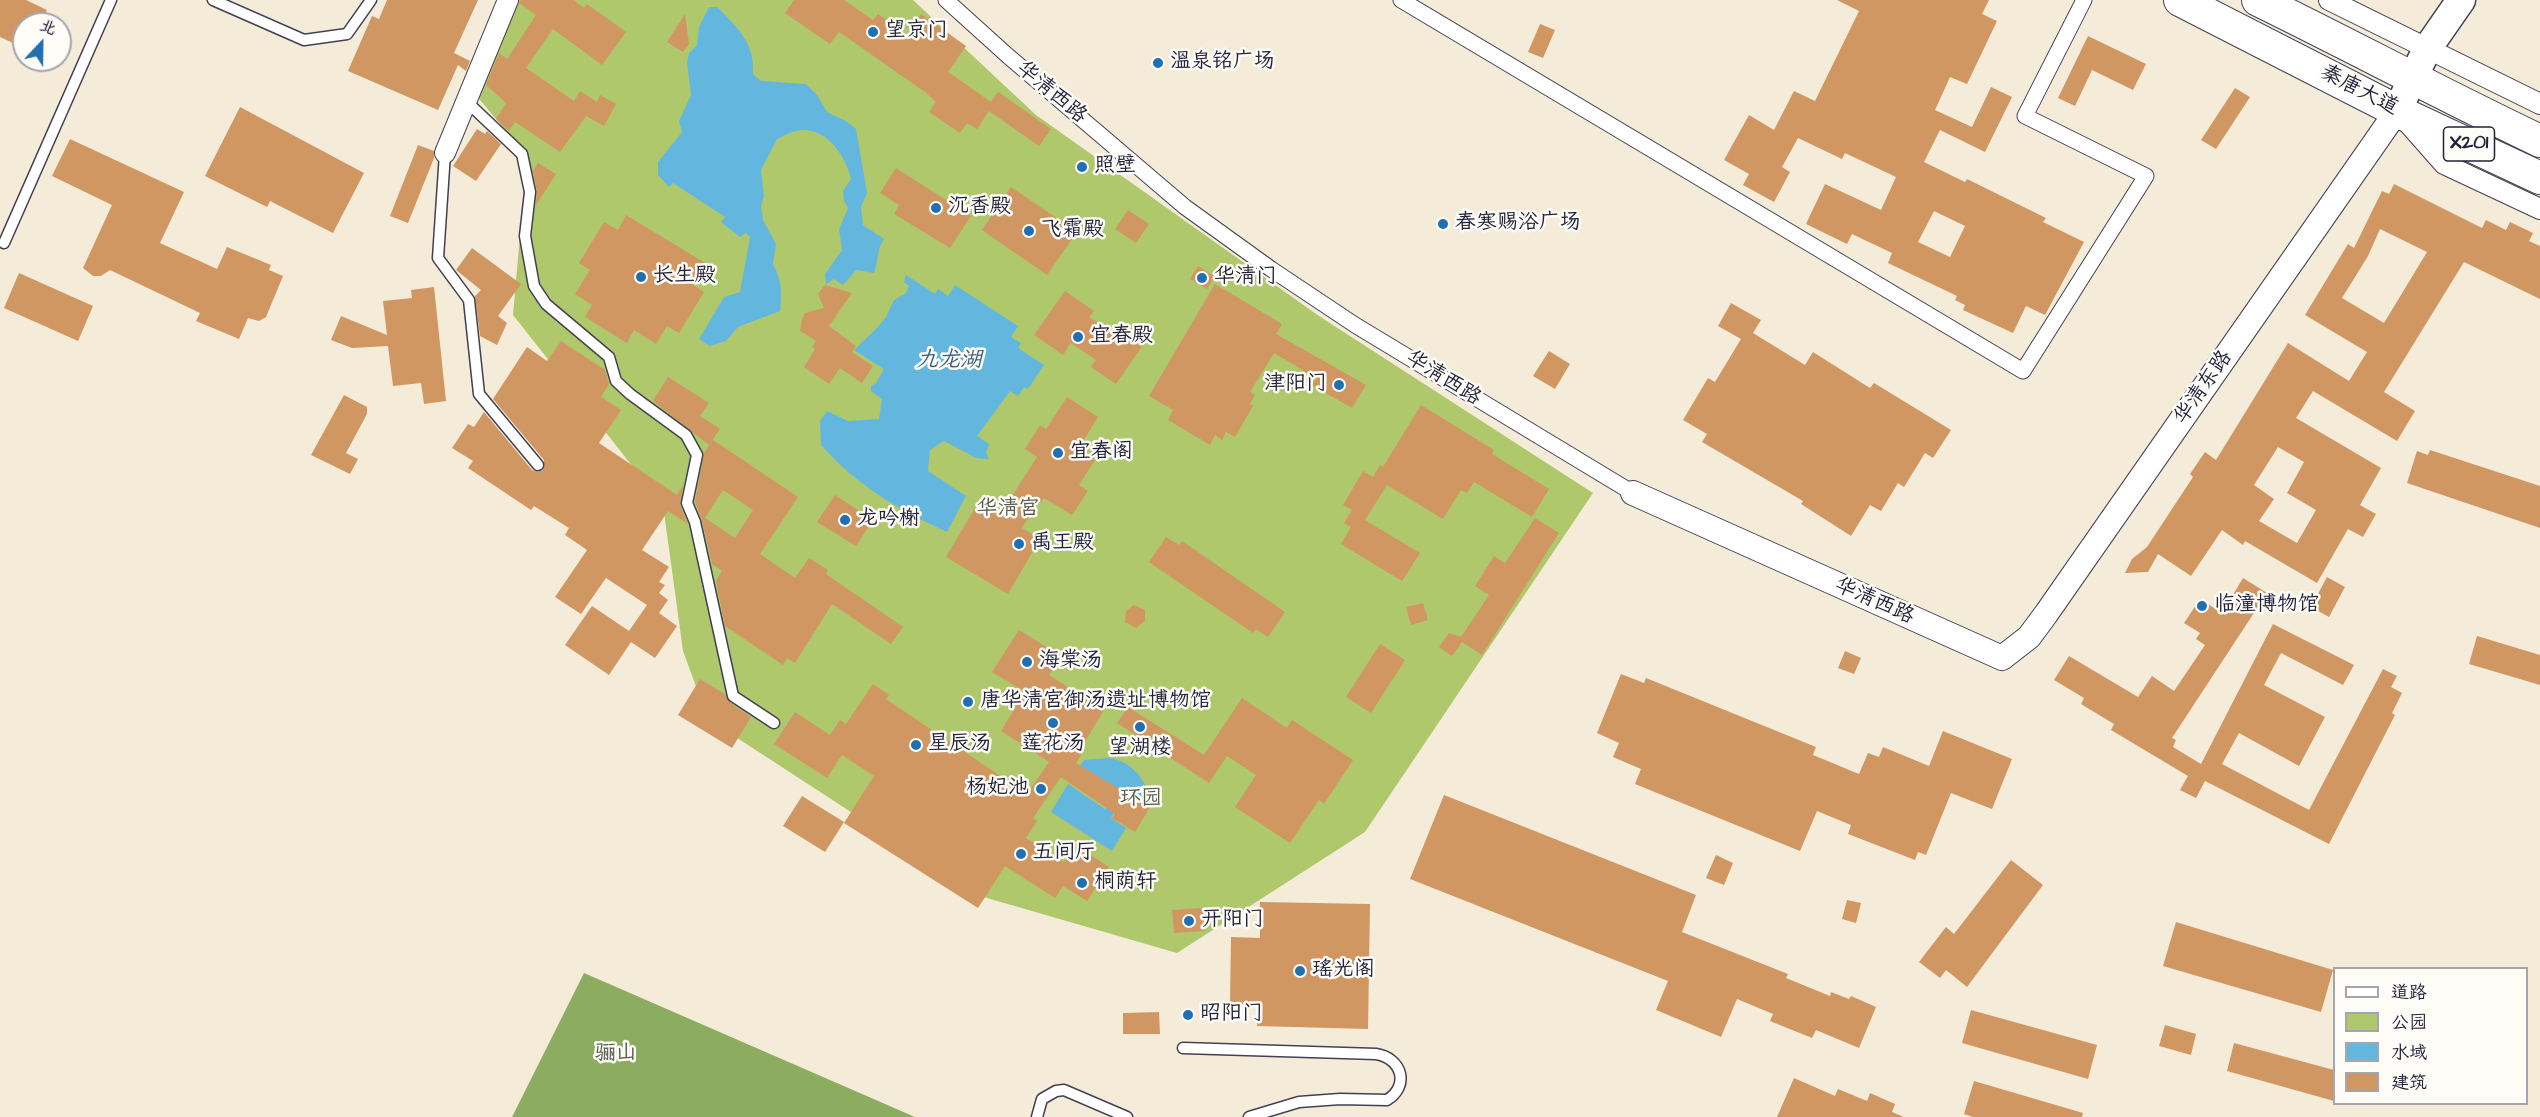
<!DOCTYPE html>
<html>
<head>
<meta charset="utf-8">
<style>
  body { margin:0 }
  #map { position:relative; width:2540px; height:1117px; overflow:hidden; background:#f4ecd8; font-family:"Architects Daughter","LXGW WenKai TC",sans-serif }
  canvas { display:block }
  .legend { position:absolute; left:2333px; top:967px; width:195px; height:138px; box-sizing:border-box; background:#fdfcf7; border:2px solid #a5a5ac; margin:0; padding:8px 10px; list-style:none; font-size:18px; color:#22223b }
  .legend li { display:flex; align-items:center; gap:12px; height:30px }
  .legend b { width:30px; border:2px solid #a5a5ac }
  .north { position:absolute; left:12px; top:12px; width:60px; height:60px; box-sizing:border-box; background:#fdfcf7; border:2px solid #a5a5ac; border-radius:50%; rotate:22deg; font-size:16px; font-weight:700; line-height:24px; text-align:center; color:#22223b }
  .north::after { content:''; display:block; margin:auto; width:21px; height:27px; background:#1f6fb2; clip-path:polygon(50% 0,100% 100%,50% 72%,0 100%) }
</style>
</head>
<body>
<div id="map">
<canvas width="2540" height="1117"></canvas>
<ul class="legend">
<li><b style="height:8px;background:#fff"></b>道路</li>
<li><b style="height:16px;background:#b0c86c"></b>公园</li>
<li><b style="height:16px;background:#63b7df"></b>水域</li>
<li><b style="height:16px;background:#d09763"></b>建筑</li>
</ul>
<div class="north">北</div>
</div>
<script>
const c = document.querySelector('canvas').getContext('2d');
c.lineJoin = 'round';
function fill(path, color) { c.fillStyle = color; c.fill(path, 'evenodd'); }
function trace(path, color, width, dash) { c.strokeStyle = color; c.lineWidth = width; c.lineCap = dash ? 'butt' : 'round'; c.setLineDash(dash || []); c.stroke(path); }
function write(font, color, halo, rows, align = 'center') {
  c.font = font + ' "Architects Daughter","LXGW WenKai TC",sans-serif'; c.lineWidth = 5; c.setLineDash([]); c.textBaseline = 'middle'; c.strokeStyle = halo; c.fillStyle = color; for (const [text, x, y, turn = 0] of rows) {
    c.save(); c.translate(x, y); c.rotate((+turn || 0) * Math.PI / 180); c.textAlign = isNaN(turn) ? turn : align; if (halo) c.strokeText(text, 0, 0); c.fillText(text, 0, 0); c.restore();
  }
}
fill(new Path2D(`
  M514,0H913L1036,115L1319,316L1593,493L1365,832L1177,953L980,896L708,719L683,651L663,505L513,315L527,156L475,94Z`), '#b0c86c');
fill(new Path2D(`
  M584,973L915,1117H512Z`), '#8cac60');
fill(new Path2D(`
  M709,7H717C737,27 755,43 753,74L761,81L806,84L817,95L827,112L846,121L856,129L867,193L861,207L863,225L884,239C876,250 879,261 874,273L856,270L843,285L834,279L826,284L825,274L842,250L839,229L848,208L844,201L843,191L851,179C846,158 830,131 804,130C795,129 785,135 777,139L761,170L764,196L761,206L763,220L776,244L773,264C782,280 782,293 780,311L738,327L726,341L710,346L699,339L724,297L740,292L750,237L746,233L740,237L721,222L725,217L673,183L669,187L658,175V162L682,132L679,121L691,95L687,62L689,53L697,45L699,27Z
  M906,275L935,294L938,289L948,296L955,285L1018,326L1011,337L1021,343L1018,348L1044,365L1028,389L1024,387L1018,396L1010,391L977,436L989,444L986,453L989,459L976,458L944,441L930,450L928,471L966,496L947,532C899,510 856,485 821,445L820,421L827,411L848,421L879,419L882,399L871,391V386L876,383L884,369L854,350L877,328L886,317L894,300L906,293L909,286L904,282Z
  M1108,758C1128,760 1140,773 1149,792L1143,801L1127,792L1111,818L1126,828L1112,851L1051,812L1068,784L1105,809L1118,789L1080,766L1084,760Z`), '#63b7df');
fill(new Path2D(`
  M0,0H26L47,10L40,24H24V48L0,37Z
  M387,0H478L454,53L470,61L466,71L458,65L438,110L348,71L372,16L379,19Z
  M520,0H574L584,8L587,4L626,32L602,65L553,29L526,68L574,101L580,91L597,102L600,95L616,104L604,126L586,116L560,152L515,122L509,131L496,119L506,103L486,85L499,53L507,59L536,15L519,3Z
  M794,0H844L873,20L878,14L907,35L921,14L966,46L948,72L991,102L998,92L1051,129L1039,146L989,111L977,129L967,123L960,133L929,112L936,102L925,92L839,32L830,44L785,13Z
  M1837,0H1989L1982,14L1997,21L1967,84L1950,77L1935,110L1972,127L1991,87L2012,97L1985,152L1940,130L1924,162L1965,182L1967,179L2046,218L2043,222L2084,242L2045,315L2026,306L2013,333L1963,310L1965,305L1955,300L1957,296L1888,263L1892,253L1852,234L1847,244L1806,224L1825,184L1881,210L1896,177L1845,153L1842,159L1798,138L1782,167L1790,172L1774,202L1743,185L1749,174L1724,160L1749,115L1774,130L1794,91L1815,101L1859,11ZM1934,211L1965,226L1950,257L1918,242Z
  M685,14L689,44L683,52L667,42Z
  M1540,24L1555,30L1543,58L1528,52Z
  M2088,36L2146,64L2133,90L2092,70L2075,106L2058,98Z
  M2235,88L2250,97L2216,149L2201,140Z
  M240,107L364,173L333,233L270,201L267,207L205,176Z
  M477,129L485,134L487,131L501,144L476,181L453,166Z
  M70,139L184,192L160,243L217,269L227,247L271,265L269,270L283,276L266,317L259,321L248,318L239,339L196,321L200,313L110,270L101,276H93L83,268L112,205L52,176Z
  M418,145L434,151V158L408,223L390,216Z
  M538,163L556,174L536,205L537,191L533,171Z
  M896,168L971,216L950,248L894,214L899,205L880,193Z
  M2394,184L2482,228L2486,220L2506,230L2510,222L2533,233L2529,241L2540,246V299L2464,262L2384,392L2415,411L2397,441L2313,391L2296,418L2381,468L2360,505L2376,514L2363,537L2348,529L2317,583L2245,541L2243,545L2222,530L2191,576L2158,554L2148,572L2125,573L2132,559L2147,547L2193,477L2190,474L2205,452L2216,460L2288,343L2349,381L2367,352L2305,315L2348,244L2354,248L2382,191L2389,194ZM2380,229L2427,252L2384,323L2342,298L2368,256ZM2278,447L2304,462L2287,493L2316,510L2297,543L2259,521L2274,499L2254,485Z
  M1011,187L1077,232L1047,275L982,230Z
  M1128,210L1149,224L1136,243L1115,229Z
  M626,215L705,263L692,284L704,292L679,333L667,326L656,344L634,330L627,343L585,317L592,305L575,294L590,270L579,263L604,222L618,230Z
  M472,248L521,284L498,316L507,323L497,345L480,336L475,296L481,290L456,270Z
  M1198,266L1215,277L1207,289L1190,279Z
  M19,273L93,306L78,341L4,308Z
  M1215,284L1282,324L1276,334L1366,385L1352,408L1312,385L1316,378L1274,353L1250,392L1255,395L1250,404L1253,406L1235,437L1226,432L1222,440L1215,435L1210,445L1168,420L1173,410L1149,396Z
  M825,285L852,293L829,326L856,346L852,352L873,366L862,383L840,368L829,384L804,367L815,349L812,347L816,341L800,331L802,319L805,313L824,308L818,294Z
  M434,287L446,401L424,404L421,383L393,386L388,346L352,348L331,340L341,316L387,335L383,301L412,298L411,290Z
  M1065,291L1094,311L1089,317L1121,339L1125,333L1143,345L1116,384L1091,367L1096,360L1071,343L1063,355L1034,335Z
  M1731,303L1761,320L1753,333L1805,365L1813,352L1870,388L1874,383L1951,430L1933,458L1925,453L1904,487L1898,483L1881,511L1870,505L1851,536L1801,504L1803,501L1702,442L1707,434L1683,420L1708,378L1715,382L1741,339L1718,326Z
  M561,341L605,370L609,384L601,397L621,410L599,443L677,495L683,485L680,505L688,524L668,511L642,550L669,567L659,582L665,585L659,593L668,600L659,613L677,626L655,658L631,642L609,675L565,645L592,606L629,631L647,605L606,578L581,614L555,597L587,550L565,535L569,528L534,506L531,510L468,468L473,461L452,448L468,424L474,427L484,412L532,470L539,472L543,470L544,460L493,399L527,347L547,361Z
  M1549,351L1570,364L1555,389L1533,376Z
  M668,377L709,403L700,416L720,429L709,445L653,401Z
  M344,395L367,407V414L346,453L358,459L350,474L311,455Z
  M1067,397L1098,417L1078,449L1095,460L1079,485L1088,491L1072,515L1044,498L1041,502L1039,501L1022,528L1040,539L1008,594L946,557L978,503L994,512L997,506L1003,510L1037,457L1025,449L1040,425L1046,429Z
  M1421,405L1494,450L1492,454L1549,489L1532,517L1474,482L1467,493L1461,490L1443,519L1387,485L1365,520L1420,553L1402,581L1341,544L1351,527L1344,523L1352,510L1343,505L1363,471L1373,477L1380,465L1383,467Z
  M713,440L798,497L760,554L795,578L809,558L828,570L826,574L903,627L891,644L832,604L795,663L787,658L783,665L725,626L716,581L722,571L712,564L702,520L695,502L704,453ZM723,490L753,510L735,538L705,518Z
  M2430,450L2540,486V528L2407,483L2417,451L2428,455Z
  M835,495L873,520L856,546L817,522Z
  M1535,518L1559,533L1482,655L1462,642L1452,656L1439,647L1449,633L1461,637L1489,595L1475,586L1494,556L1505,563Z
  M1166,537L1179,545L1182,541L1285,612L1268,637L1256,629L1253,633L1149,562Z
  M2327,577L2345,587L2329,617L2311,607Z
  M2243,578L2267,593L2172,738L2176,740L2173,747L2201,764L2273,624L2354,665L2343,685L2281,653L2264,685L2325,717L2299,766L2239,733L2222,764L2309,810L2383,669L2397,676L2391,687L2402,693L2392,713L2395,715L2329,844L2205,781L2196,798L2180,790L2188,776L2111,730L2114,724L2081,704L2084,698L2054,680L2069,656L2138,697L2152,676L2174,691L2205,645L2196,639L2200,633L2184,623L2200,599L2222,613Z
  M1423,603L1428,620L1411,625L1406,607Z
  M1134,605L1145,610V621L1136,628L1125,622L1126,611Z
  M1019,630L1061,656L1049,675L1104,710L1081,748L1084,750L1076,763L1150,807L1135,832L1112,818L1115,814L1061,777L1033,818L1037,821L1026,838L1064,862L1075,845L1109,867L1087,901L1063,886L1055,898L1005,866L978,908L844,823L874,776L842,755L827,778L774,744L795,712L830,735L840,720L846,724L873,684L889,695L886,699L1027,794L1049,762L1001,731L1025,692L992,672Z
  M2477,636L2540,655V685L2469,664Z
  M1380,644L1405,660L1371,713L1346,697Z
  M1845,651L1861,658L1854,674L1838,668Z
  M1621,674L1644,683L1646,678L1816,747L1813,755L1859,774L1868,753L1879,757L1883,747L1929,766L1943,731L2012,759L1992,809L1951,793L1926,855L1918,852L1915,860L1848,834L1851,825L1817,811L1800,851L1635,784L1641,769L1613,757L1619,743L1597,733Z
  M700,679L725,694L729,702L751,717L732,748L678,715Z
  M1242,698L1287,728L1292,720L1353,760L1324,804L1319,800L1290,843L1235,807L1256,775L1227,756L1209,783L1117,723L1128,707L1204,755Z
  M1444,795L1696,895L1682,932L1788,974L1786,978L1830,996L1831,992L1849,999L1851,996L1876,1007L1859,1048L1816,1030L1812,1038L1770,1021L1773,1014L1737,999L1721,1037L1656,1010L1668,981L1410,879Z
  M802,796L844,822L825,852L783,826Z
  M1716,855L1733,863L1724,885L1706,878Z
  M2011,860L2043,885L1967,987L1946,970L1940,978L1919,962L1946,927L1954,934Z
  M1847,900L1861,903L1856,923L1842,919Z
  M1260,902L1370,904L1368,1029L1257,1026L1258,1004H1230L1231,937L1260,938Z
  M1203,908L1205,931L1174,933L1172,910Z
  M2176,922L2333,970L2321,1012L2163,966Z
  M1971,1010L2097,1045L2088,1079L1962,1043Z
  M1159,1012L1160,1034H1123V1013Z
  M2165,1025L2196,1034L2191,1055L2159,1046Z
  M2234,1043L2334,1070V1101L2227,1071Z
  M1794,1078L1835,1096L1838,1089L1867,1101L1870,1093L1895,1104L1892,1112L1904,1117H1777Z
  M1974,1081L2083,1113L2082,1117H1973L1964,1114Z`), '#d09763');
const service = new Path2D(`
  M213,0L304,40L347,34L371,0
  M467,102L522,154L530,192L525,236L534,286L546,304L609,357L616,381L630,394L686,435L697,455L687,503L695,522L733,696L774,723
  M445,153L438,258L469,300L479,394L538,465
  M4,243L111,0
  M1183,1048L1376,1054C1402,1058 1410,1086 1387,1100L1340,1099L1299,1102L1249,1117
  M1037,1117L1042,1099L1056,1091L1064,1090L1127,1117`);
const pedestrian = new Path2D(`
  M946,0L1008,56L1185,207L1271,269L1355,325L1633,493
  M1401,0L2023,371L2146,176L2025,116L2084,0`);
const minor = new Path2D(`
  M2329,0L2540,104
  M2407,122L2444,164L2540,209
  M445,153L508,0`);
const tertiary = new Path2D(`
  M1633,493L2002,658L2029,637L2046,614L2397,111`);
const secondary = new Path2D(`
  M2397,111L2427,49L2461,0`);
const primary = new Path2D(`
  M2180,0L2397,111L2540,178
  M2258,0C2352,46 2445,96 2540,141`);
trace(service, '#424053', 13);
trace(pedestrian, '#424053', 17);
trace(minor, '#424053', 22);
trace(tertiary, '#424053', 26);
trace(secondary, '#424053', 31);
trace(primary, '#424053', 34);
trace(service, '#fff', 10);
trace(pedestrian, '#fff', 15);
trace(minor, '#fff', 20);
trace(tertiary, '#fff', 24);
trace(secondary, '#fff', 28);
trace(primary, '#fff', 32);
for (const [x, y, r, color] of [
  [873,32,6,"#1f6fb2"],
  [1158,63,6,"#1f6fb2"],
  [1082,167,6,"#1f6fb2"],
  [936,208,6,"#1f6fb2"],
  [1443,224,6,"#1f6fb2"],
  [1029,231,6,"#1f6fb2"],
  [641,277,6,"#1f6fb2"],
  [1202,278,6,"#1f6fb2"],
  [1078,337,6,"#1f6fb2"],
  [1339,385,6,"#1f6fb2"],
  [1058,453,6,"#1f6fb2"],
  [845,520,6,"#1f6fb2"],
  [1019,544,6,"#1f6fb2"],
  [2202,606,6,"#1f6fb2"],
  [1027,662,6,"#1f6fb2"],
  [968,702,6,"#1f6fb2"],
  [1053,723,6,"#1f6fb2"],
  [1140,727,6,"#1f6fb2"],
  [916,745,6,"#1f6fb2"],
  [1041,789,6,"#1f6fb2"],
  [1021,854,6,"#1f6fb2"],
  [1082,883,6,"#1f6fb2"],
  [1189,921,6,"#1f6fb2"],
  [1300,971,6,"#1f6fb2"],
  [1188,1015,6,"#1f6fb2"]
]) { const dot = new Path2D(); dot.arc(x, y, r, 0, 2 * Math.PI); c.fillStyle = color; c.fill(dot); trace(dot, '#fdfcf7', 2); }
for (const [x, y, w] of [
  [2469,144,51]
]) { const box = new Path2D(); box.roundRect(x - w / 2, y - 17, w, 34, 4.5); c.fillStyle = '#fdfcf7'; c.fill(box); trace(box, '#22223b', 1.5); }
write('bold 20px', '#22223b', null, [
  ["X201",2469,144]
]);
write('21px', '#22223b', '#fdfcf7', [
  ["望京门",885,32],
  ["温泉铭广场",1170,63],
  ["照壁",1094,167],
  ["沉香殿",948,208],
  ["春寒赐浴广场",1455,224],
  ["飞霜殿",1041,231],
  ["长生殿",653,277],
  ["华清门",1214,278],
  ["宜春殿",1090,337],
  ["津阳门",1327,385,"right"],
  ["宜春阁",1070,453],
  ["龙吟榭",857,520],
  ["禹王殿",1031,544],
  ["临潼博物馆",2214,606],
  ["海棠汤",1039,662],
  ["唐华清宫御汤遗址博物馆",980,702],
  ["星辰汤",928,745],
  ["莲花汤",1053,745,"center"],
  ["望湖楼",1140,749,"center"],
  ["杨妃池",1029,789,"right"],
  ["五间厅",1033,854],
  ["桐荫轩",1094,883],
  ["开阳门",1201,921],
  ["瑶光阁",1312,971],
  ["昭阳门",1200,1015]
], 'left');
write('21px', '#22223b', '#fdfcf7', [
  ["秦唐大道",2359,91,27],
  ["华清西路",1051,93,40],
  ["华清西路",1443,379,32],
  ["华清东路",2204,388,-55],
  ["华清西路",1874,602,24]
]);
write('21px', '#545c4c', '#fdfcf7', [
  ["华清宫",1008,510],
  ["环园",1141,800],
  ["骊山",616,1055]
]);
write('italic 22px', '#3c5e7d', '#fdfcf7', [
  ["九龙湖",949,361]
]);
</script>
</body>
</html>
